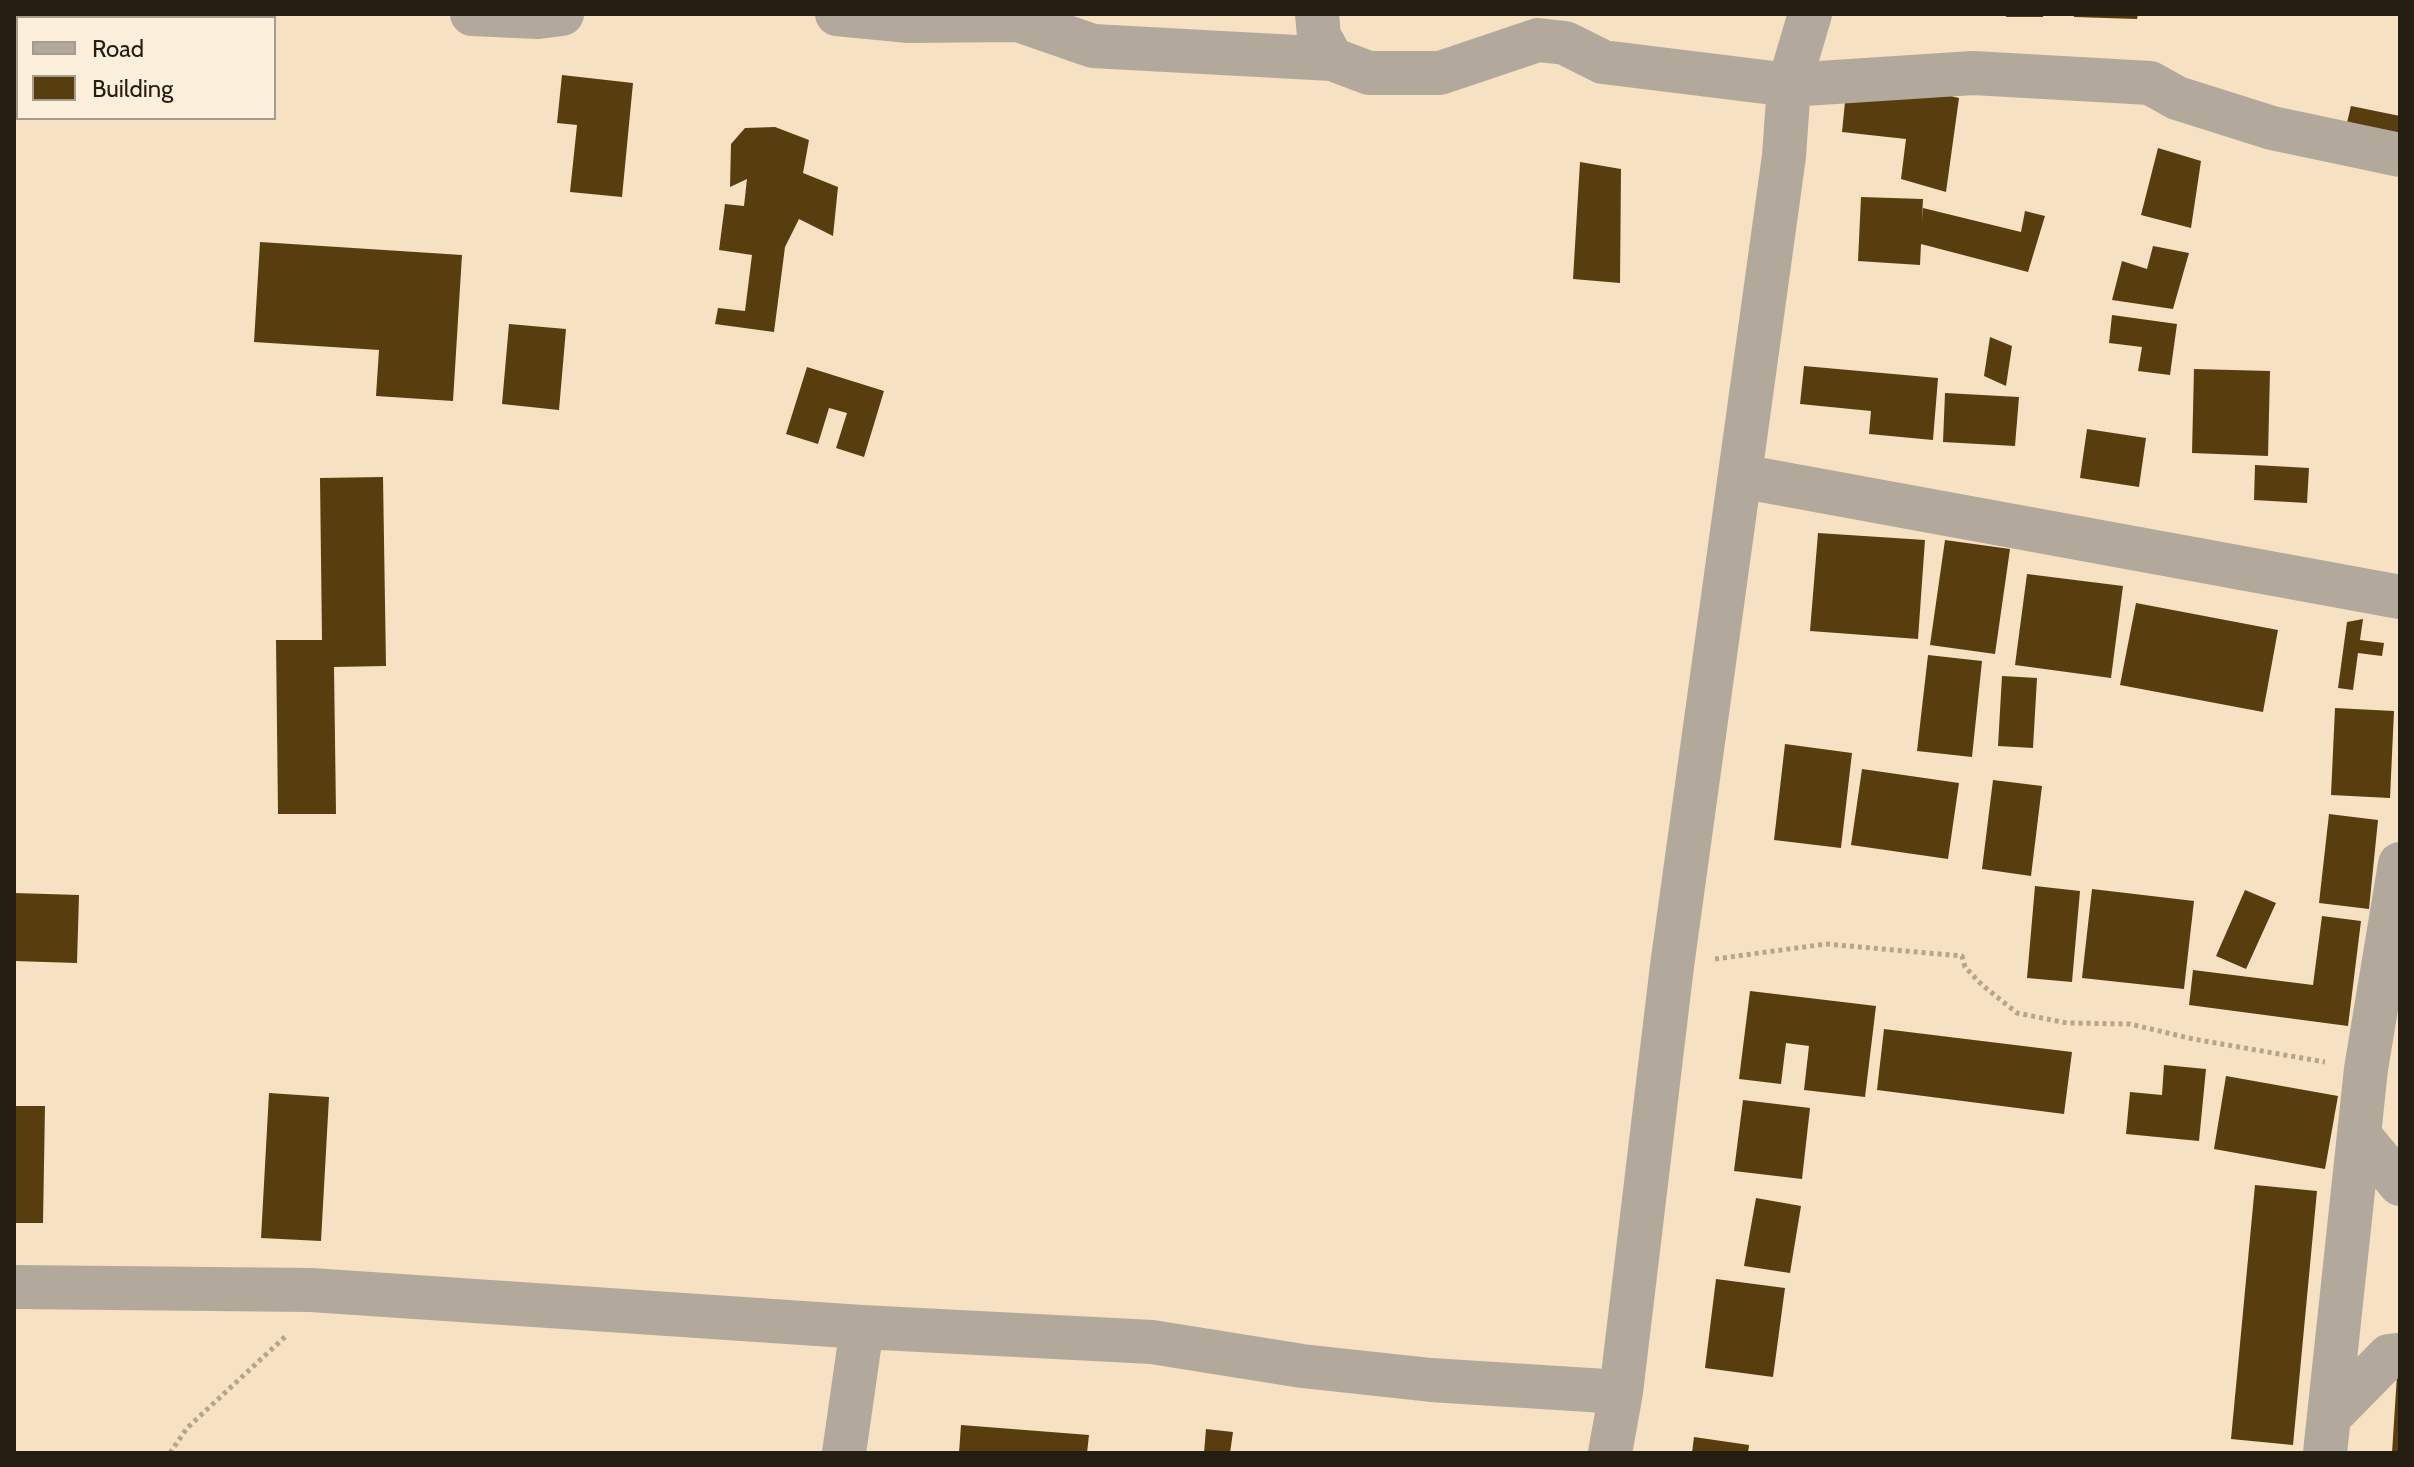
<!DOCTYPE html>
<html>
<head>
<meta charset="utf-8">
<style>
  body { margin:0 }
  #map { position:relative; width:2414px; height:1467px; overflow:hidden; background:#f6e1c2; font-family:Cabin,sans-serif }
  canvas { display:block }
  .frame { position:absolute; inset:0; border:16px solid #241d11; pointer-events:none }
  .legend { position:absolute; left:16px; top:16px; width:260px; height:104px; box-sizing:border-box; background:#fcf0dd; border:2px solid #a69c8b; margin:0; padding:10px 14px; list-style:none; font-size:24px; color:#241d11 }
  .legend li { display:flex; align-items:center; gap:16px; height:40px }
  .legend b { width:40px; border:2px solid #a69c8b }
</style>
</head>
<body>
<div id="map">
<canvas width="2414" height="1467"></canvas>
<div class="frame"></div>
<ul class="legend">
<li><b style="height:10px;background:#b2a99c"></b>Road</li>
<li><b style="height:22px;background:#583e0f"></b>Building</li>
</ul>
</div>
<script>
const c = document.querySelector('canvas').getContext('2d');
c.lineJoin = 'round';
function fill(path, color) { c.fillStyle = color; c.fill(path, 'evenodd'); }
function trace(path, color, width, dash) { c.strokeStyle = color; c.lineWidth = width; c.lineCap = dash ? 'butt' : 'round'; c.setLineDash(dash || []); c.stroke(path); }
fill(new Path2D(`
  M2007,14H2043V17H2006Z
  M2074,14H2138L2137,19L2074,17Z
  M1848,72L1959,98L1946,192L1901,179L1906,139L1842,132Z
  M562,75L633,83L622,197L570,192L577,125L557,123Z
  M2351,106L2400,116V145L2344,135Z
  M775,127L809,140L803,173L838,187L833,236L799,219L785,247L774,332L715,324L718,308L745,311L752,255L719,250L725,204L744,206L747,179L730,187L731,144L745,128Z
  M2158,148L2201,161L2191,228L2141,215Z
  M1580,162L1621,169L1620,283L1573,279Z
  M1861,197L1923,199L1922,221L1923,208L2021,232L2025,211L2045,216L2028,272L1921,244L1920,265L1858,261Z
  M260,242L462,255L453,401L376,396L379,350L254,342Z
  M2153,246L2189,253L2173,309L2112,300L2122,261L2147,269Z
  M2112,315L2177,324L2170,375L2138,371L2142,347L2109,343Z
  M509,324L566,329L559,410L502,404Z
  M1990,337L2012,346L2006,386L1984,376Z
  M1804,366L1938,378L1933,440L1869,434L1871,411L1800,404Z
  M807,367L884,391L864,457L836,448L847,413L829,408L818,444L786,434Z
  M2194,369L2270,371L2268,456L2192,453Z
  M1945,393L2019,397L2015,446L1943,442Z
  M2087,429L2146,438L2139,487L2080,478Z
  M2255,465L2309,468L2307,503L2254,500Z
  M383,477L386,666L334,667L336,814H278L276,640H322L320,478Z
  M1818,533L1925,540L1918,639L1810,631Z
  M1945,540L2010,549L1995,654L1930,645Z
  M2027,574L2123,586L2111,678L2015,665Z
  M2136,603L2278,630L2263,712L2120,685Z
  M2363,619L2360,640L2384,643L2382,656L2358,653L2353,690L2338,688L2347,622Z
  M1928,655L1982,661L1972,757L1917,751Z
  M2002,676L2037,678L2033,748L1998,746Z
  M2335,708L2394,711L2390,798L2331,795Z
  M1785,744L1852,753L1841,848L1774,840Z
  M1862,769L1959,783L1948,859L1851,845Z
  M1993,780L2042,786L2031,876L1982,869Z
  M2329,814L2378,820L2369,909L2319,903Z
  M2035,886L2080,891L2072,982L2027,978Z
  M2092,889L2194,901L2184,989L2082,978Z
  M2245,890L2276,903L2246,969L2216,956Z
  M14,893L79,895L77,963L14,961Z
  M2322,916L2361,921L2348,1026L2189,1005L2193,970L2313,985Z
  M1750,991L1876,1006L1865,1097L1804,1090L1809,1046L1786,1043L1781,1084L1739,1079Z
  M1884,1029L2072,1052L2064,1114L1877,1090Z
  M2164,1065L2206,1069L2199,1141L2126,1134L2130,1092L2162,1095Z
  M2226,1076L2338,1096L2325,1169L2214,1149Z
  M269,1093L329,1097L321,1241L261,1238Z
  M1743,1100L1810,1108L1802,1179L1734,1171Z
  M14,1106H45L43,1223H14Z
  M2255,1185L2317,1191L2293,1445L2231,1439Z
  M1756,1198L1801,1206L1790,1273L1744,1266Z
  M1716,1279L1785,1288L1773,1377L1705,1368Z
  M2398,1359H2400V1453H2392Z
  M961,1425L1089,1435L1087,1453H959Z
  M1206,1429L1233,1432L1230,1453H1204Z
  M1694,1437L1749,1445L1748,1453H1692Z`), '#583e0f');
trace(new Path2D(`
  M1715,959L1826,944L1962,956L1965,967L1982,985L2017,1013L2067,1023L2130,1024L2193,1039L2325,1062
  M170,1453L187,1428L287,1335`), '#b5a58b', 5, [4, 4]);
trace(new Path2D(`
  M472,14L538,17L562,14
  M837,14L909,21L1018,20L1093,46L1332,59L1369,73H1440L1538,40L1565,43L1603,62L1789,85L1973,73L2150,83L2177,98L2272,128L2400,155
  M1317,14L1319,36L1332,59
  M1740,476L2400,597
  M2359,1135L2400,1184
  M14,1287L311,1290L862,1327L1152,1342L1302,1366L1431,1380L1621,1392
  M2330,1416L2389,1356L2400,1355
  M844,1453L862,1327
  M1610,1453L1621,1392L1672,966L1784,156L1789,85L1810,14
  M2325,1453L2366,1069L2400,864`), '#b2a99c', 44);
</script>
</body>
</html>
